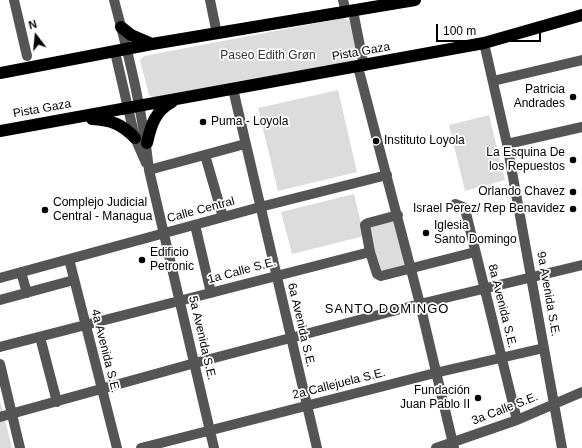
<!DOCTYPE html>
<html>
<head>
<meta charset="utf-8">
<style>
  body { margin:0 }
  #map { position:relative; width:582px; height:448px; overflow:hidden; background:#fff; font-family:Helvetica,sans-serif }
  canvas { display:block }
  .north { position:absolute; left:16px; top:16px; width:40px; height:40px; -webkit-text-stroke:3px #fff; paint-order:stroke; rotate:344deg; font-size:11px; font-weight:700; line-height:16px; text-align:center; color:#000 }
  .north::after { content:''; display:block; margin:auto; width:14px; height:18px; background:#000; clip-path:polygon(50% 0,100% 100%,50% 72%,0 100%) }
  .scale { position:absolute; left:436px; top:24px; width:105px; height:18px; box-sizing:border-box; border:2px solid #000; border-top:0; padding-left:5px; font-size:12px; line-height:14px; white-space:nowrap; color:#000; -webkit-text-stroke:3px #fff; paint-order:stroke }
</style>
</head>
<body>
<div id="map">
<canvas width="582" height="448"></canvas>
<div class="north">N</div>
<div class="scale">100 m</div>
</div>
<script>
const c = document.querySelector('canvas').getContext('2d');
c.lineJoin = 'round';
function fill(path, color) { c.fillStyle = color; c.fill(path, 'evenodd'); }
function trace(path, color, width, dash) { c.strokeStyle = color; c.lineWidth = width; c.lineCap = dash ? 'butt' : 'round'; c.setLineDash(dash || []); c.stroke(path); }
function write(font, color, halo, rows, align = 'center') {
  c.font = font + ' Helvetica,sans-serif'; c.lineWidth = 3.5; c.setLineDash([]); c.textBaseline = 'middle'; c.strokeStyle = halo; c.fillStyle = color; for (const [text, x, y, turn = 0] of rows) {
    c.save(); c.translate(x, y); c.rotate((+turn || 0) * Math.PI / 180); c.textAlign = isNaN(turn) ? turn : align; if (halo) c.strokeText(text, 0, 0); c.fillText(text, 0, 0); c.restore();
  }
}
fill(new Path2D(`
  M343,18L351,21L358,55L357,58L350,62L156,99L149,95L140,60L144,56Z
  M338,90L357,172L278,191L258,108Z
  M489,115L505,180L465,191L449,125Z
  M354,194L364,236L292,254L281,212Z
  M391,221H395L405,264C400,270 386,273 379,270L369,230L371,225Z
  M0,400L12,448H0Z`), '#dcdcdc');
trace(new Path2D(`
  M14,0L27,56
  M114,0C129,56 143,113 149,170L214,448
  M210,0L217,34
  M343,0L346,12
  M353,11L364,66
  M484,43L507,144L562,448
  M115,52L135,138L146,163
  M358,67L420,304L454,448
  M493,81L582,60
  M233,89L317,448
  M507,144L582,127
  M205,155L223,217
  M149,170L245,144
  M455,204L463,207L466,213L517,420
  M398,215L368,223L365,225L370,252L377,274L381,276L475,252
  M195,225L211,293
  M69,259L117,448
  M21,272L27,293
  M0,278L260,207L387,175
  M0,300L74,280
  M40,337L57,402
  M0,347L370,252
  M0,364L20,448
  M0,417L195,363L420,304L582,265
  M141,448L435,373L544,348
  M436,448L517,420L582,392`), '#555', 10);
trace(new Path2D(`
  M121,27L131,35L152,44
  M0,73L152,44L415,0
  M92,119C111,120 122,124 135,138
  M0,131L484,43L582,15
  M147,143C151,125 155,111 172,102`), '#000', 12);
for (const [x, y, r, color] of [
  [573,97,4,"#000"],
  [203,122,4,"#000"],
  [376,141,4,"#000"],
  [573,160,4,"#000"],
  [573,192,4,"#000"],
  [573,209,4,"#000"],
  [45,210,4,"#000"],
  [426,233,4,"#000"],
  [142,260,4,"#000"],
  [478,398,4,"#000"]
]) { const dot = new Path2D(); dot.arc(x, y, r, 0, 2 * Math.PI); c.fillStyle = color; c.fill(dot); trace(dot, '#fff', 1.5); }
write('12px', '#000', '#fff', [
  ["Pista Gaza",361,52,-10],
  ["Pista Gaza",42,109,-10],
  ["Calle Central",201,210,-15],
  ["1a Calle S.E.",242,271,-15],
  ["9a Avenida S.E.",548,294,80],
  ["8a Avenida S.E.",502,306,76],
  ["6a Avenida S.E.",301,325,77],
  ["5a Avenida S.E.",202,338,77],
  ["4a Avenida S.E.",105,351,76],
  ["2a Callejuela S.E.",339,384,-14],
  ["3a Calle S.E.",505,409,-21]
]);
write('12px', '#333', '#fff', [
  ["Paseo Edith Grøn",268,56]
]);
write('12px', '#000', '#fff', [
  ["Patricia",565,90],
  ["Andrades",565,104],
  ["Puma - Loyola",211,122,"left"],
  ["Instituto Loyola",384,141,"left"],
  ["La Esquina De",565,153],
  ["los Repuestos",565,167],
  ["Orlando Chavez",565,192],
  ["Complejo Judicial",53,203,"left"],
  ["Central - Managua",53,217,"left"],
  ["Israel Perez/ Rep Benavidez",565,209],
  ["Iglesia",434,226,"left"],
  ["Santo Domingo",434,240,"left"],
  ["Edificio",150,253,"left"],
  ["Petronic",150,267,"left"],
  ["Fundación",470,391],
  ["Juan Pablo II",470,405]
], 'right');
c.letterSpacing = '1px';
write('13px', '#000', '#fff', [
  ["SANTO DOMINGO",387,309]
]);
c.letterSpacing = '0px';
</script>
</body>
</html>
